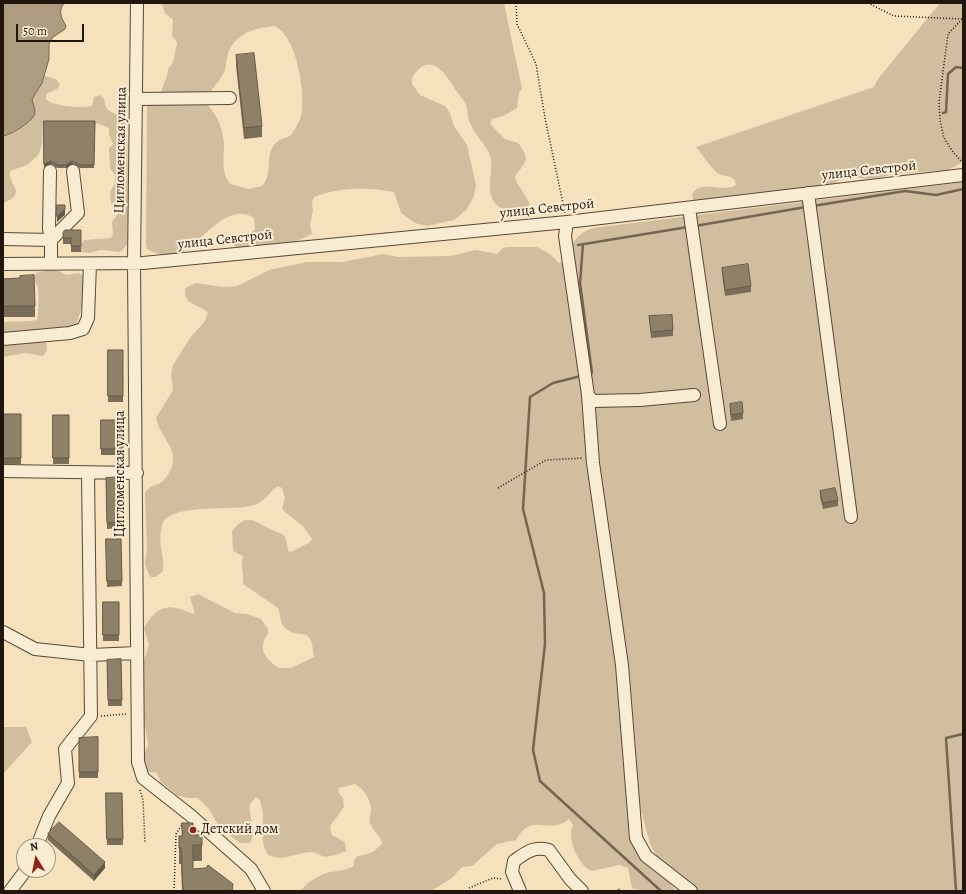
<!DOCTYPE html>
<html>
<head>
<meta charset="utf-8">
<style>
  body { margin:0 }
  #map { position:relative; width:966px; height:894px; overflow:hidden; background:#f5e1bb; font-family:Alegreya,serif }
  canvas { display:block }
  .frame { position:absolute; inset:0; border:4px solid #21160e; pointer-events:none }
  .north { position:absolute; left:16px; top:838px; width:40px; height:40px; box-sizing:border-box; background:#f8ecd3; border:1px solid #a29684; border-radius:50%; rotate:350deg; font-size:11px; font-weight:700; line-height:16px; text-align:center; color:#21160e }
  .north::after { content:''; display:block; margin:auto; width:14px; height:18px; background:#8f2418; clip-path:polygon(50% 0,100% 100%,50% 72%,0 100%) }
  .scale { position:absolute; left:16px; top:24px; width:68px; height:18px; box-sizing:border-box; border:2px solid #21160e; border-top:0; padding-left:5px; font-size:12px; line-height:14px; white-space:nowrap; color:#21160e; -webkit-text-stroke:3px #f8ecd3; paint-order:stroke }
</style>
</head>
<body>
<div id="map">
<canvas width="966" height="894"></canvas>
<div class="frame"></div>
<div class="north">N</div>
<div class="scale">50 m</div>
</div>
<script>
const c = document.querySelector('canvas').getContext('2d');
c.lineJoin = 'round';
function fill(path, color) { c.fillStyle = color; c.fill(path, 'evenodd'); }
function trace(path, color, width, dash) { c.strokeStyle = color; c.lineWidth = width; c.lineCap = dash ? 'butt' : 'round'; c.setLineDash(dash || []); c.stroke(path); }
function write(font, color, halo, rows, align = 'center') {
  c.font = font + ' Alegreya,serif'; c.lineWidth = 4; c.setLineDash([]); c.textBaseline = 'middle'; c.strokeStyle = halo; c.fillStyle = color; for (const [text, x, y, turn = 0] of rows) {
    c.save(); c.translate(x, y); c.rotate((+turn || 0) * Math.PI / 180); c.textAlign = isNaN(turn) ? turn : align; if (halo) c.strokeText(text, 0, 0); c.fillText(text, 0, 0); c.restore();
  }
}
fill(new Path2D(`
  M161,3H504L522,89L519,93L517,108L503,116L492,119L490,124L505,139L518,143C531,159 526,162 515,176L516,181L530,204C521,213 503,213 495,203C484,189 495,171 490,156C488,147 475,135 471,125C467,119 468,111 466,105C464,100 460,96 457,92C450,81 435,54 419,69C414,74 411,77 412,84L420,95L445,106L450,113L454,126L467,145L476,185L474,196L467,209L459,216L454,220L427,226L415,223L401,213L394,192C368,187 339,187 314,197L312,202L313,211L310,225L312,234L292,243L240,248L234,246V241L248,236L255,229L254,218C227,200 201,244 180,253C169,257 157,255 147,249L146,243L147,104L162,95C160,86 168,80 168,69L173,62L177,43L172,35L173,20L165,13ZM274,26C297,35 306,94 301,116C299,123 295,129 291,135C287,138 280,139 277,142C263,154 274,174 262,186L249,189L230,184C222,173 223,162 224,148C224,130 218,116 206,103C207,92 218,84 223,74C227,67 226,60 228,53C236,33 255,28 274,26Z
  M940,3H963V162L948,170L893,174L874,179L845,177L829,186L750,193L698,201L693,200L692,194C703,178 719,194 736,185C734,174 728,178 719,174C712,170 702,154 696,147L874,87L878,79Z
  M43,75L57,80L60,85L57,89L46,94V99C52,106 83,109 92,106L94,97L100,95L104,99C105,112 114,113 125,118L127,132L129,234L127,245L120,252L101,250L89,253L81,252L79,249L84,240L111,238L113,234L112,222L117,215L116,209L112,206L110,197L111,190L115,184V175L110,168L109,148L113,144L109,134V128C90,118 64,123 43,124L42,145L38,155L27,165L10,171C7,185 29,193 3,203V136C13,135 32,124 34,113C35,107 30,103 32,97C34,89 42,85 43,75Z
  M963,182V891H689L657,857L650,844L640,806L635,808L639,834L666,878L676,891H642L632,888L628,868L619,865L592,871C579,867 566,838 573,825L569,819C546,837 533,810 516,840L497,844L472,866L462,867L452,878L431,891H300C307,883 316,877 326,873C335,871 345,871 354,866V861L356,857L373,852L382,844C381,835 374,833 371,825C368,820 371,815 371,810C371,800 364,789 355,784L339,788L338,792L343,798L344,807L330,826L332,835L345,842L346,851C338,854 330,858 322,856C318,854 315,852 310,852C295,853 284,862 268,855C260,842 263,830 263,816C263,811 261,805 260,800L256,797L250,804C248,818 258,829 250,843H240L219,827L209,809L198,798H187L177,795L161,782L156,772C146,774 145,768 142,759L148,745L142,703L144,660L149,645L144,628C150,616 161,604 176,608C183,609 188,613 195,614L190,597L198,594L235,613L247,614L261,619L268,629V634C257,648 265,659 279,668H291L314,657C311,622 302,642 285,628C279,622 281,614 278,608L243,584C244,573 240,566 243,556L233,551L232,531C247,512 254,521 270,529C274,531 278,532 282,534L285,537L289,552C295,551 303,545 309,543L312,539L303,526L285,512L282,508L285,498L282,488L278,486C269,492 265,502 254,505C233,512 169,502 162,525C157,543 165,555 163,571L156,577H151L148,573L145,563L147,548L145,493C150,484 159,486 165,479C186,451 161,442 156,418L173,390L171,375L173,365L190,338L205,321L208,312C196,303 184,306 185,288L196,283L223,287L237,286L269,270L307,262H343L383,254L399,257L450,256L476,250L497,254L503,248L507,247H537L550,254L559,263L569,260C568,245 579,232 593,228Z
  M51,270L59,271L66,275L78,273L86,276L83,286L84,301L76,325L46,339L47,350L43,356L25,353L3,357V322L30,321L37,320C39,316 39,288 37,285C35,281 33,282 32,277L38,272Z
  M3,727H26L32,742L3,774Z`), '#d1be9e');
const water = new Path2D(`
  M3,3H64C58,12 61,17 66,26L65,29L52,38L49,44V59L42,83L32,99C32,103 35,107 35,112C35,121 11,135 3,136Z`);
fill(water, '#ad9c80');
trace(water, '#756652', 1);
trace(new Path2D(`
  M943,113L946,112L948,74L956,67L963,68
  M813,206L905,191L936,195L963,189
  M695,226L806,207
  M583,244L580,283L592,373L588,374
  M578,245L688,227
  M581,376L553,383L530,397L523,509L544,593L545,644L533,750L540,781L661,891
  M956,891L946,738L963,734`), '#756652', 2.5);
const minor = new Path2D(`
  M137,3L134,264L138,762L143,778L190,815L251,869L264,891
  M136,99L230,98
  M50,171L49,229L51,240
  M808,193L851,517
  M689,208L720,424
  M567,222L565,236L588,395L593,463L622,665L636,838L646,856L691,891
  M3,239L51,240V264
  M51,240L78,213L73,171
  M3,264L143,263L567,222L963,175
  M3,339L70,333L83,329L88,318L90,264
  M588,395L593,401L640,400L694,395
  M3,471L137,473
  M3,632L35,649L91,655L137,653
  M37,846L49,816L68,783L65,749L91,716L88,473
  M10,891L26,870
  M520,891L512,872L514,861C527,852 533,846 549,850L570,879L582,891`);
trace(minor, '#564939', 14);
trace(new Path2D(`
  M516,3L517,24L536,64L545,118L565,213
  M868,3L894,16L963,19
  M962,19L948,34L939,102L940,120L944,138L953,152L963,163
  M498,488L546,460L583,458
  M101,716L127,714
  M140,790L143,800L145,843
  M469,888L493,878L503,879
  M174,891L176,834L183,823`), '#21160e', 1.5, [1, 2]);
trace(minor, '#f8ecd3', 12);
fill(new Path2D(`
  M236,55L262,126V137L244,139L236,66Z
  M95,121L94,168H80L72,164L66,168H57L51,164L44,167Z
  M81,230V252H71V244H63V233Z
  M722,268L751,286V292L725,296L722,274Z
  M3,279L35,306V317H3Z
  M649,316L673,330V336L651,338Z
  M108,350H123V402H108Z
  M730,404L743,413V419L731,421L730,409Z
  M3,414H21V464H3Z
  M53,415H69V464H53Z
  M101,420H123V455H101Z
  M122,477L123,528L107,529L106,478Z
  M820,491L838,500V506L823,509L820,497Z
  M106,539L122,581V586L107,587Z
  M103,602H119V641H103Z
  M121,659L122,706H108L107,660Z
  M98,737V778H79V738Z
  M106,793H122L123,845H107Z
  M48,834L105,868L94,881L48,840Z
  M193,835H202V861H193V869L233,891H182L181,864H179V836Z`), '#7b6e59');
fill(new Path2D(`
  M51,161V164L44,167V164Z
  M72,161V164L66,168V165Z
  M65,209V215L57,222V216Z
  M105,862V868L94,881V875Z`), '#645a49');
const building = new Path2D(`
  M254,53L262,126L244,128L236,55Z
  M44,121H95L94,165H80L72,161L66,165H57L51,161L44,164Z
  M57,205H65V209L57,216Z
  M65,230H81V246H71V238H63V233Z
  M748,264L751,286L725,290L722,268Z
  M34,275L35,306H3V279L20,278V276Z
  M672,315L673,330L651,332L649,316Z
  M108,350H123V396H108Z
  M742,402L743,413L731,415L730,404Z
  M3,414H21V458H3Z
  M53,415H69V458H53Z
  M101,420H123V449H101Z
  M122,477L123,522L107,523L106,478Z
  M835,488L838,500L823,503L820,491Z
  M106,539H121L122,581H107Z
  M103,602H119V635H103Z
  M121,659L122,700H108L107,660Z
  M98,737V772H79V738Z
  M106,793H122L123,839H107Z
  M59,822L105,862L94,875L48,834Z
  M182,823H193V835H202V845H193V869L206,868L208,865L233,884L232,891H183L181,848H179V836H182Z
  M619,889L621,891H617Z`);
fill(building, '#8f8068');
trace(building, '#645a49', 1);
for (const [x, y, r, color] of [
  [193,830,4,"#8f2418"]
]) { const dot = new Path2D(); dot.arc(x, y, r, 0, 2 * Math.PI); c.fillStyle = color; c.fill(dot); trace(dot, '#f8ecd3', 1.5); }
write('14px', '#21160e', '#f8ecd3', [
  ["Цигломенская улица",121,150,-89],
  ["улица Севстрой",869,171,-6],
  ["улица Севстрой",547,209,-6],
  ["улица Севстрой",225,240,-6],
  ["Цигломенская улица",121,474,-90]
]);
write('14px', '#21160e', '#f8ecd3', [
  ["Детский дом",201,830]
], 'left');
</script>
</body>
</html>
